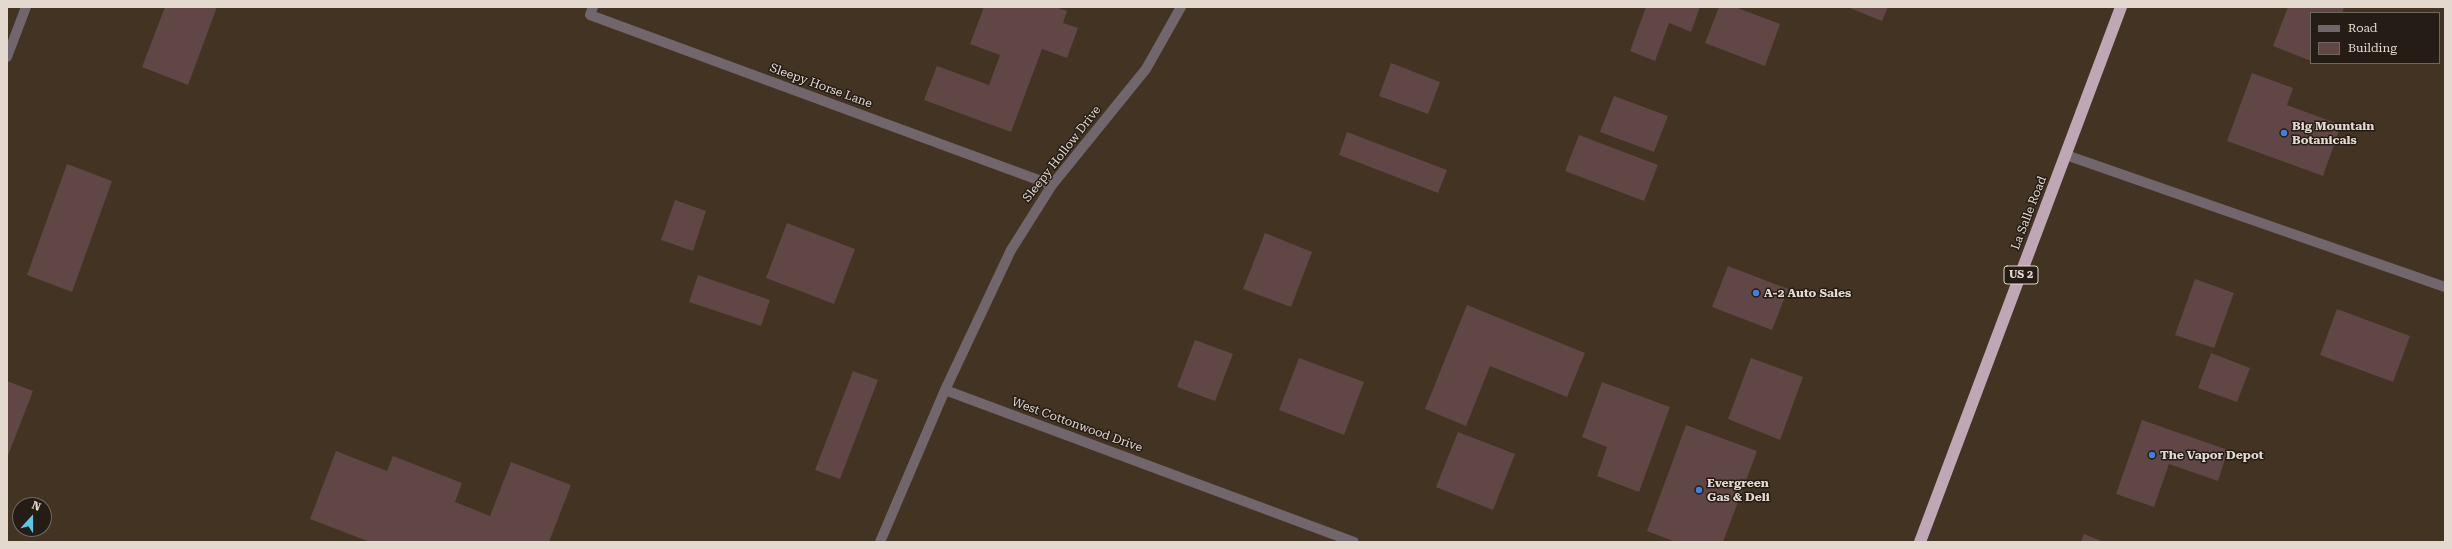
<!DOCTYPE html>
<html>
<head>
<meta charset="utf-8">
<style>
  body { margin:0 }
  #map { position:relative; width:2452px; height:549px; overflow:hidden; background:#433323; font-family:"Roboto Serif",serif }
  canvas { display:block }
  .frame { position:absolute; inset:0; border:8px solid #e3d9cf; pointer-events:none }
  .legend { position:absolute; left:2310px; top:12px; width:130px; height:52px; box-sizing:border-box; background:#241c15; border:1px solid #70685f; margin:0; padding:5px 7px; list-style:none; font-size:12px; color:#e3d9cf }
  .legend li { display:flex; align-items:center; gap:8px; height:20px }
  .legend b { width:20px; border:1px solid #70685f }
  .north { position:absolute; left:12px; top:497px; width:40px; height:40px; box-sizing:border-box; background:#241c15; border:1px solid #70685f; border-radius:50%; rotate:21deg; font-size:11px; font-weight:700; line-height:16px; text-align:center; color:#e3d9cf }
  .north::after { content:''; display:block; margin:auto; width:14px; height:18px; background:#5bc8e7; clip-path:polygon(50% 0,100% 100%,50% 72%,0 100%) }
</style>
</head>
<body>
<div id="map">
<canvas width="2452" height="549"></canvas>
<div class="frame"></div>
<ul class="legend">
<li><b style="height:5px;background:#71666c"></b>Road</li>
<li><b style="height:11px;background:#604645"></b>Building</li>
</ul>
<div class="north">N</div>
</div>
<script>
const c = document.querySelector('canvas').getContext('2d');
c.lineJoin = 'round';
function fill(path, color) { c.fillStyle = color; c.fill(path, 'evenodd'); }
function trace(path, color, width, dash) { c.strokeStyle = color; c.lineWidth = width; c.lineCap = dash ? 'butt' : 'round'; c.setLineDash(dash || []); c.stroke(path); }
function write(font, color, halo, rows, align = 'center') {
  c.font = font + ' "Roboto Serif",serif'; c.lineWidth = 3; c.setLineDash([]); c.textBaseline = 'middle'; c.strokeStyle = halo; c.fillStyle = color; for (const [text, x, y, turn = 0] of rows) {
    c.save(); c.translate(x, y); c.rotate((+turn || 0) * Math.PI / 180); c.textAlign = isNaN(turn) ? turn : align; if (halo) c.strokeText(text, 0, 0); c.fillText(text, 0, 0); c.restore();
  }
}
fill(new Path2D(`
  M165,7H217L188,85L142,67Z
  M984,7H1055L1067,11L1063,23L1078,28L1067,58L1042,49L1011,132L924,100L937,66L989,85L1000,55L970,44Z
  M1646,7H1700L1691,32L1669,23L1655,61L1630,51Z
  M1719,7H1735L1780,24L1765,66L1705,43Z
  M1847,7H1888L1882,21Z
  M2288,7H2344L2342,13H2311V61L2273,46Z
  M1391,63L1440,82L1428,114L1379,96Z
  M2252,73L2293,88L2287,105L2341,125L2323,176L2227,141Z
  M1614,96L1668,116L1654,152L1600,132Z
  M1347,132L1447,170L1438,193L1339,155Z
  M1579,135L1658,165L1644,201L1565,171Z
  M67,164L112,181L72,292L27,275Z
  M675,200L706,211L693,251L661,240Z
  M787,223L855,249L834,304L766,278Z
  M1265,233L1312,252L1291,307L1243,289Z
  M1728,266L1788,289L1772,330L1712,307Z
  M698,275L770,300L761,326L689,302Z
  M2195,279L2234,293L2214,348L2175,335Z
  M1467,305L1585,353L1567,397L1490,366L1466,426L1425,409Z
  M2337,309L2410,336L2393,382L2320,355Z
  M1195,340L1233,354L1215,401L1177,387Z
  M2211,353L2250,368L2237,402L2198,388Z
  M1299,358L1364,382L1344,435L1279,410Z
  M1751,358L1803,377L1780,440L1728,419Z
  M853,371L878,380L840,479L815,470Z
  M7,381L33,391L7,458Z
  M1602,382L1670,407L1639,492L1597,476L1607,447L1582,437Z
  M2142,420L2228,450L2218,481L2169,464L2154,507L2116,494Z
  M1686,425L1757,451L1723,542H1676L1647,531Z
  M1458,432L1515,454L1493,510L1436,487Z
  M336,451L387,471L393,456L462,483L455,502L490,516L511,462L571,485L549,542H370L310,519Z
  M2084,534L2104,542H2081Z`), '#604645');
trace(new Path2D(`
  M593,7L590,15L1052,185
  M7,57L26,7
  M2066,155L2445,287
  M945,390L1354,542
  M880,542L945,390L1011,250L1052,185L1146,69L1181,7`), '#71666c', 10);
trace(new Path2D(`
  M1920,542L2121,7`), '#c0a7b5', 12);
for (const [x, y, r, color] of [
  [2284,133,4,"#3f7fe0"],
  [1756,293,4,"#3f7fe0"],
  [2152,455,4,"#3f7fe0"],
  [1699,490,4,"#3f7fe0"]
]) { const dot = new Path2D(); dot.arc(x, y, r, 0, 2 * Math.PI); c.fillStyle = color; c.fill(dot); trace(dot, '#241c15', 1.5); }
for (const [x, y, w] of [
  [2021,275,34]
]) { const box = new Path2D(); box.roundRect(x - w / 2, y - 9, w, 18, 3); c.fillStyle = '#241c15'; c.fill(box); trace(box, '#e3d9cf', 1); }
write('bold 11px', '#e3d9cf', null, [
  ["US 2",2021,275]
]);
write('12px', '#e3d9cf', '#241c15', [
  ["Sleepy Horse Lane",821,86,20],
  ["Sleepy Hollow Drive",1062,154,-52],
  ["La Salle Road",2029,213,-69],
  ["West Cottonwood Drive",1077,425,20]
]);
write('bold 12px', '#e3d9cf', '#241c15', [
  ["Big Mountain",2292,126],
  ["Botanicals",2292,140],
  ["A-2 Auto Sales",1764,293],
  ["The Vapor Depot",2160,455],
  ["Evergreen",1707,483],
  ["Gas & Deli",1707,497]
], 'left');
</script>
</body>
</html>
